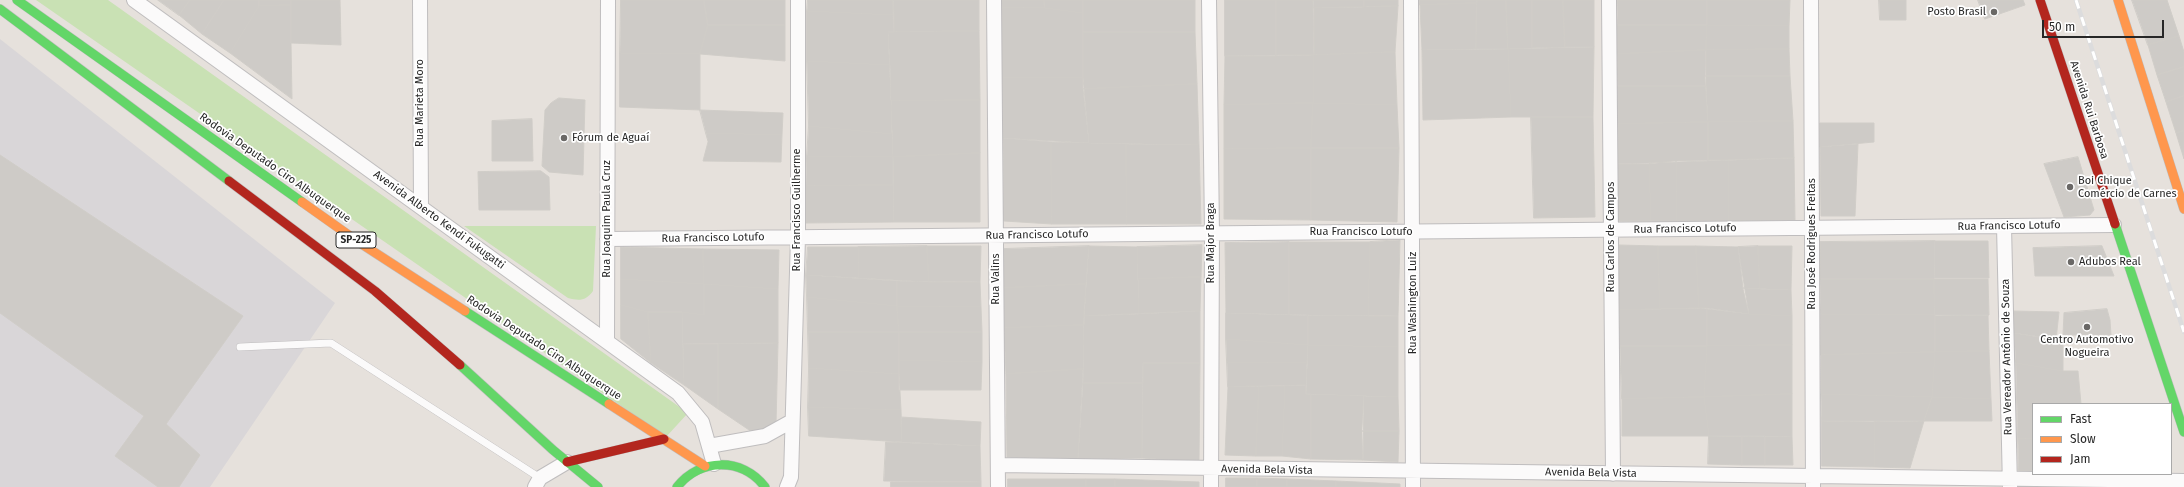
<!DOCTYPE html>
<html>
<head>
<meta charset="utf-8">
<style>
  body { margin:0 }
  #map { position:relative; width:2184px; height:487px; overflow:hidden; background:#e6e1dc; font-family:"Fira Sans",sans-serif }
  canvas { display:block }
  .legend { position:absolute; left:2032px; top:403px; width:140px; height:72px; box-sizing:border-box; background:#fff; border:1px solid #a9a9a9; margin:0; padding:5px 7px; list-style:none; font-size:12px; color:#272727 }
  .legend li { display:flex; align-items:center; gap:8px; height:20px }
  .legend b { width:20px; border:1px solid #a9a9a9 }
  .scale { position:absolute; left:2042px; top:20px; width:122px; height:18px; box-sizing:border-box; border:2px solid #272727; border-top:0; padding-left:5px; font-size:12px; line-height:14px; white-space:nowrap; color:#272727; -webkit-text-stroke:3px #fff; paint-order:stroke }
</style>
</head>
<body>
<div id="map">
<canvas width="2184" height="487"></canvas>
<ul class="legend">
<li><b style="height:5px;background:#63d668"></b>Fast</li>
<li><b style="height:5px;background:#ff974d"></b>Slow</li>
<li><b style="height:5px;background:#b3261e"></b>Jam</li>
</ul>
<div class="scale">50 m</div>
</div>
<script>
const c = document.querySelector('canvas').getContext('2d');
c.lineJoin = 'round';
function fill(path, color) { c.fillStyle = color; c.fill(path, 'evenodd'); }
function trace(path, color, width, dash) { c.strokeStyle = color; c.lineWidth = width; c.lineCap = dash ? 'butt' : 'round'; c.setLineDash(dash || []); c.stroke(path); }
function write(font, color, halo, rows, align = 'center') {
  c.font = font + ' "Fira Sans",sans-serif'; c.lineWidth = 3.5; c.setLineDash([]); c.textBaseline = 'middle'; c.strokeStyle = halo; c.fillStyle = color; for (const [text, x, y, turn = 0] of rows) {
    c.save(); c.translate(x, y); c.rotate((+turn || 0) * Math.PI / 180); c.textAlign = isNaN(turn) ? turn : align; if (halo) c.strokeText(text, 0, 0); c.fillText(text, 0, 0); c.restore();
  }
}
fill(new Path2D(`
  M0,39L335,303L210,487H0Z`), '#d9d6d8');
fill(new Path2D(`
  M36,0H108L688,413L666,437Z
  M464,226H596L593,291C586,301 579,301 568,298Z`), '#c9e1b4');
const building = new Path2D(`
  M158,0H190L179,15Z
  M190,0H224L202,34L179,15Z
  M224,0H259V6L230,53L202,34Z
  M259,0H291V5L259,6Z
  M291,0H340L341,45L291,43Z
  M621,0H704L708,25L700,54L620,53Z
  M704,0H785V25H708Z
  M808,0H893L894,15L807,11Z
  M893,0H979V31L894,32Z
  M1002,0H1044L1045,8L1002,7Z
  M1044,0H1083V13L1045,8Z
  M1083,0H1195V32H1083Z
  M1225,0H1276V56H1225Z
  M1276,0H1313L1314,55L1276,56Z
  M1313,0H1364V7L1314,8Z
  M1364,0H1398V6L1364,7Z
  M1420,0H1477V3L1420,5Z
  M1477,0H1506L1508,49H1476Z
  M1506,0H1532V48L1508,49Z
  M1532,0H1563L1565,47L1532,48Z
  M1563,0H1594V47H1565Z
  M1618,0H1707V25H1617Z
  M1707,0H1790L1789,26L1707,25Z
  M1879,0H1906V20H1880Z
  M1978,0H2023L2025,5L1985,19Z
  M2132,0H2167L2179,36L2148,45Z
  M1477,3L1476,49L1422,50L1420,5Z
  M291,5V43L292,99L230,53L259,6Z
  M1398,6L1395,52L1314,55V8Z
  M1002,7L1045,8L1083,13V78L1002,77Z
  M807,11L894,15V32H888L890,65L807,61Z
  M708,25H785V61L700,54Z
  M1617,25H1707L1706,50L1617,54Z
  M1707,25L1789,26V49L1706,50Z
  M979,31L980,100L891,101L888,32Z
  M1083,32H1195L1197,84L1083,89Z
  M2179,36L2184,52V67L2157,75L2148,45Z
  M1594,47L1593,117H1511L1508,49Z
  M1508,49L1511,117L1423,120L1422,50Z
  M1789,49L1790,76H1705L1706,50Z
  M1706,50V86H1618L1617,54Z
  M1395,52L1397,105L1313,103L1314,55Z
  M620,53L700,54V110L620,107Z
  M1314,55L1313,103L1224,105L1225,56Z
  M807,61L890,65L892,134L809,126Z
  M2184,67V96L2166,102L2157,75Z
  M1705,76H1790L1793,121L1708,122Z
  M1002,77L1083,78L1089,143L1003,138Z
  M1197,84L1199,145L1089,143L1083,89Z
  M1618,86H1706L1708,122L1618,124Z
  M2184,96V131L2176,133L2166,102Z
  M559,98L585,100L583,175L549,172L542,166L545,110L551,103Z
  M980,100V153L893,157L891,101Z
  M1313,103L1397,105L1399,148H1311Z
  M1313,103L1311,148L1224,149V105Z
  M700,110L783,113L782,135L706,133Z
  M1531,117H1593L1595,217L1534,218Z
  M532,119L533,161H492V121Z
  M1793,121L1794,158L1708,161V122Z
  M1708,122V161L1618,164V124Z
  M1820,123H1874V142L1820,147Z
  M809,126L892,134L893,157L807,156Z
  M2184,131V159L2176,133Z
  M706,133L782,135L781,162L703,161L708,142Z
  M1003,138L1051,142L1052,224L1004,221Z
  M1051,142L1126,144L1127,224H1052Z
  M1126,144L1199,145L1201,224H1127Z
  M1858,144L1855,216H1821L1820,147Z
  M1311,148H1399L1397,222L1311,220Z
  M1311,148V220L1224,219V149Z
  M980,153V222H894L893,157Z
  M0,155L243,316L166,424L200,455L179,487H158L115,456L144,416L0,313Z
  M807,156L893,157V185L806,186Z
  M2078,157L2094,210L2090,215L2064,217L2044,164Z
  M1794,158L1795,220L1729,221L1728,160Z
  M1728,160L1729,221H1677L1676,161Z
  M1676,161L1677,221H1651L1649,164Z
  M1618,164H1649L1651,221H1618Z
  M541,171L549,177L550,210H479L478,172Z
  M893,185L894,222L806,223V186Z
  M1400,240L1398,316H1368L1370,242Z
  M1935,241H1988L1989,278H1935Z
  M1935,241L1934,279H1820V242Z
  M1289,242V315L1226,313L1225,243Z
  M1289,242H1370L1368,316L1289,315Z
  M1202,245L1201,277L1138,279L1137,247Z
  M1619,245L1658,246L1660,309L1619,310Z
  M927,246H981L980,282H929Z
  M927,246L929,282L859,278L858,247Z
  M1089,246L1137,247L1139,314L1084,316Z
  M1089,246L1086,284L1003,288L1004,249Z
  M1658,246H1696L1699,308L1660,309Z
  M1696,246L1738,247L1749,314L1699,308Z
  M1758,246H1792L1791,290L1760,289Z
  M1758,246L1760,289L1743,288L1738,247Z
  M2102,246L2114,276H2035L2033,248Z
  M621,247L703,249L704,284L621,279Z
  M808,247H858L859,278L806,275Z
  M703,249L779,250L778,289L704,284Z
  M806,275L897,281V306L807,297Z
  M1201,277L1200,311L1139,314L1138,279Z
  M621,279L704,284V315L682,312H648L621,305Z
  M1820,279H1934L1935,315L1821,314Z
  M1934,279H1988L1989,315L1935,316Z
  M897,281L980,282L981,307L897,306Z
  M704,284L778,289V343L683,344L682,312L704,315Z
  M1086,284L1084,325L1004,328L1003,288Z
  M1743,288L1791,290L1792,316L1749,314Z
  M807,297L897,306L899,332H808Z
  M621,305L648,312L651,363L621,339Z
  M897,306L981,307L982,332H899Z
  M1707,308L1749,314L1792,316V345L1707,346Z
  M1707,308V346H1620L1619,310Z
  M2107,309L2110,320L2111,335H2063L2064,313Z
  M1200,311V363H1143V383H1083L1084,316Z
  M2013,311L2059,312L2056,340L2014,333Z
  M648,312H682L684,385L651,363Z
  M1226,313L1308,315V345L1226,339Z
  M1821,314L1935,315V352L1821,355Z
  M1308,315L1398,316V347L1308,345Z
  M1935,315H1988L1989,351L1935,352Z
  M1084,325L1083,369L1006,374L1004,328Z
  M808,332H899V374L809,368Z
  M899,332H982V362L899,360Z
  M2014,333L2063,340V371L2016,363Z
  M1226,339L1308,345L1307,363L1227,362Z
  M778,343L776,425L755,434L718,409V344Z
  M683,344H718V409L684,385Z
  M1308,345L1398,347V397L1306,394Z
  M1792,345V394L1704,397L1707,346Z
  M1620,346H1707L1704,397L1622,399Z
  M1989,351L1991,399L1932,397L1935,352Z
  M1935,352L1932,397L1821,394V355Z
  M899,360L982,362L981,390H899Z
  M1227,362L1307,363L1306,385L1228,387Z
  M1143,363H1200L1199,462L1142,458Z
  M2016,363L2063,371H2078L2081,404H2033V439L2018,438Z
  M809,368L899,374L901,410L808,407Z
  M1083,369L1078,459L1007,457L1006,374Z
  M1083,383H1143L1142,458L1078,459Z
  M1306,385V394H1311V459L1282,456L1285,386Z
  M1259,386H1285L1282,456H1256Z
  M1259,386L1256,456L1225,455L1228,387Z
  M1311,394L1364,396L1363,460L1311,459Z
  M1792,394V437L1709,436L1704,397Z
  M1821,394L1932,397L1924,421H1822Z
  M1364,396L1398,397L1399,431H1362Z
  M1704,397L1709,436H1622V399Z
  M1932,397L1991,399L1992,421H1924Z
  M808,407L901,410L902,442L809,436Z
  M901,417L981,422L980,446L902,442Z
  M1822,421L1874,422L1875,467L1822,466Z
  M1924,421L1910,468L1875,467L1874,422Z
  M1362,431H1399L1398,462L1363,460Z
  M1709,436H1742V465L1708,464Z
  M1742,436H1765V465H1742Z
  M1765,436L1792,437L1793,465H1765Z
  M2018,438L2033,439V473H2019Z
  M886,442L980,446L981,482L884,481Z
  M1226,478H1257V487H1226Z
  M1257,478L1287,479V487H1257Z
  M1008,479H1086V487H1008Z
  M1086,479H1115V487H1086Z
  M1115,479L1199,482V487H1115Z
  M1287,479L1336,481V487H1287Z
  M1336,481L1400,484V487H1336Z
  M891,482H981V487H891Z`);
fill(building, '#cecbc7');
trace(building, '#d0cdc8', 1);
const lane = new Path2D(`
  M240,347L331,343L540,478`);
const street = new Path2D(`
  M134,0L678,393L702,422L714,464
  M420,0L421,207
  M994,0L998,487
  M1209,0L1212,232L1211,487
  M1411,0L1413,487
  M1609,0L1613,474
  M1811,0L1813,487
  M2004,226L2010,487
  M607,239L2114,225
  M607,341L608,0
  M709,446L765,436L792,421
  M998,465L2184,481
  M535,487L540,478L567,462
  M787,487L791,477L798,237V0`);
const fast = new Path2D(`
  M17,0L302,202
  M0,9L229,181
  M2115,224L2184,432
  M465,311L609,404
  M460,365L553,450L598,487
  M677,487C700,458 742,457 765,487`);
const slow = new Path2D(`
  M2118,0L2184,209
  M302,202L357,241L465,311
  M609,404L705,466`);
const jam = new Path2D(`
  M2040,0L2115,224
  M229,181L375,291L460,365
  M567,462L664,439`);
trace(lane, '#bfbdbe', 8);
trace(street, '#bfbdbe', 16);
trace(fast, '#bfbdbe', 10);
trace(slow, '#bfbdbe', 10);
trace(jam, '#bfbdbe', 10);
trace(lane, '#fbfafa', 7);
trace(street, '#fbfafa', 14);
trace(fast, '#63d668', 9);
trace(slow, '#ff974d', 9);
trace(jam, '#b3261e', 9);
const rail = new Path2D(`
  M2076,0L2184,332`);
trace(rail, '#dcdcdd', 4.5);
trace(rail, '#fff', 3, [9]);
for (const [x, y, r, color] of [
  [1994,12,4,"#6a6866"],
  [564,138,4,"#6a6866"],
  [2070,187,4,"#6a6866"],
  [2071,262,4,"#6a6866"],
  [2087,327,4,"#6a6866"]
]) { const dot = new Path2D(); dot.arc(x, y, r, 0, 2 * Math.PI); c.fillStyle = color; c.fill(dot); trace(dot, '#fff', 1.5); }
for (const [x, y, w] of [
  [356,240,40]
]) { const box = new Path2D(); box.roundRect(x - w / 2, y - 8, w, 16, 3); c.fillStyle = '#fff'; c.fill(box); trace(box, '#272727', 1); }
write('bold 10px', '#272727', null, [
  ["SP-225",356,240]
]);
write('11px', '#272727', '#fff', [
  ["Posto Brasil",1986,12,"right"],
  ["Fórum de Aguaí",572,138],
  ["Boi Chique",2078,181],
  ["Comércio de Carnes",2078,194],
  ["Adubos Real",2079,262],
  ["Centro Automotivo",2087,340,"center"],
  ["Nogueira",2087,353,"center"]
], 'left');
write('11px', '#272727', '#fff', [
  ["Rua Marieta Moro",420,103,-90],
  ["Avenida Rui Barbosa",2089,110,72],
  ["Rodovia Deputado Ciro Albuquerque",275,168,35],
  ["Rua Francisco Guilherme",797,210,-90],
  ["Rua Joaquim Paula Cruz",607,219,-90],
  ["Avenida Alberto Kendi Fukugatti",439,220,36],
  ["Rua Francisco Lotufo",2009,226,-1],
  ["Rua Francisco Lotufo",1685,229,-1],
  ["Rua Francisco Lotufo",1361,232],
  ["Rua Francisco Lotufo",1037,235,-1],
  ["Rua Carlos de Campos",1611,237,-90],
  ["Rua Francisco Lotufo",713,238,-1],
  ["Rua Major Braga",1211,243,-90],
  ["Rua José Rodrigues Freitas",1812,244,-90],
  ["Rua Valins",996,279,-90],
  ["Rua Washington Luiz",1413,303,-90],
  ["Rodovia Deputado Ciro Albuquerque",544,348,33],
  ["Rua Vereador Antônio de Souza",2007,357,-91],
  ["Avenida Bela Vista",1267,470,1],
  ["Avenida Bela Vista",1591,473,1]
]);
</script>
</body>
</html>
